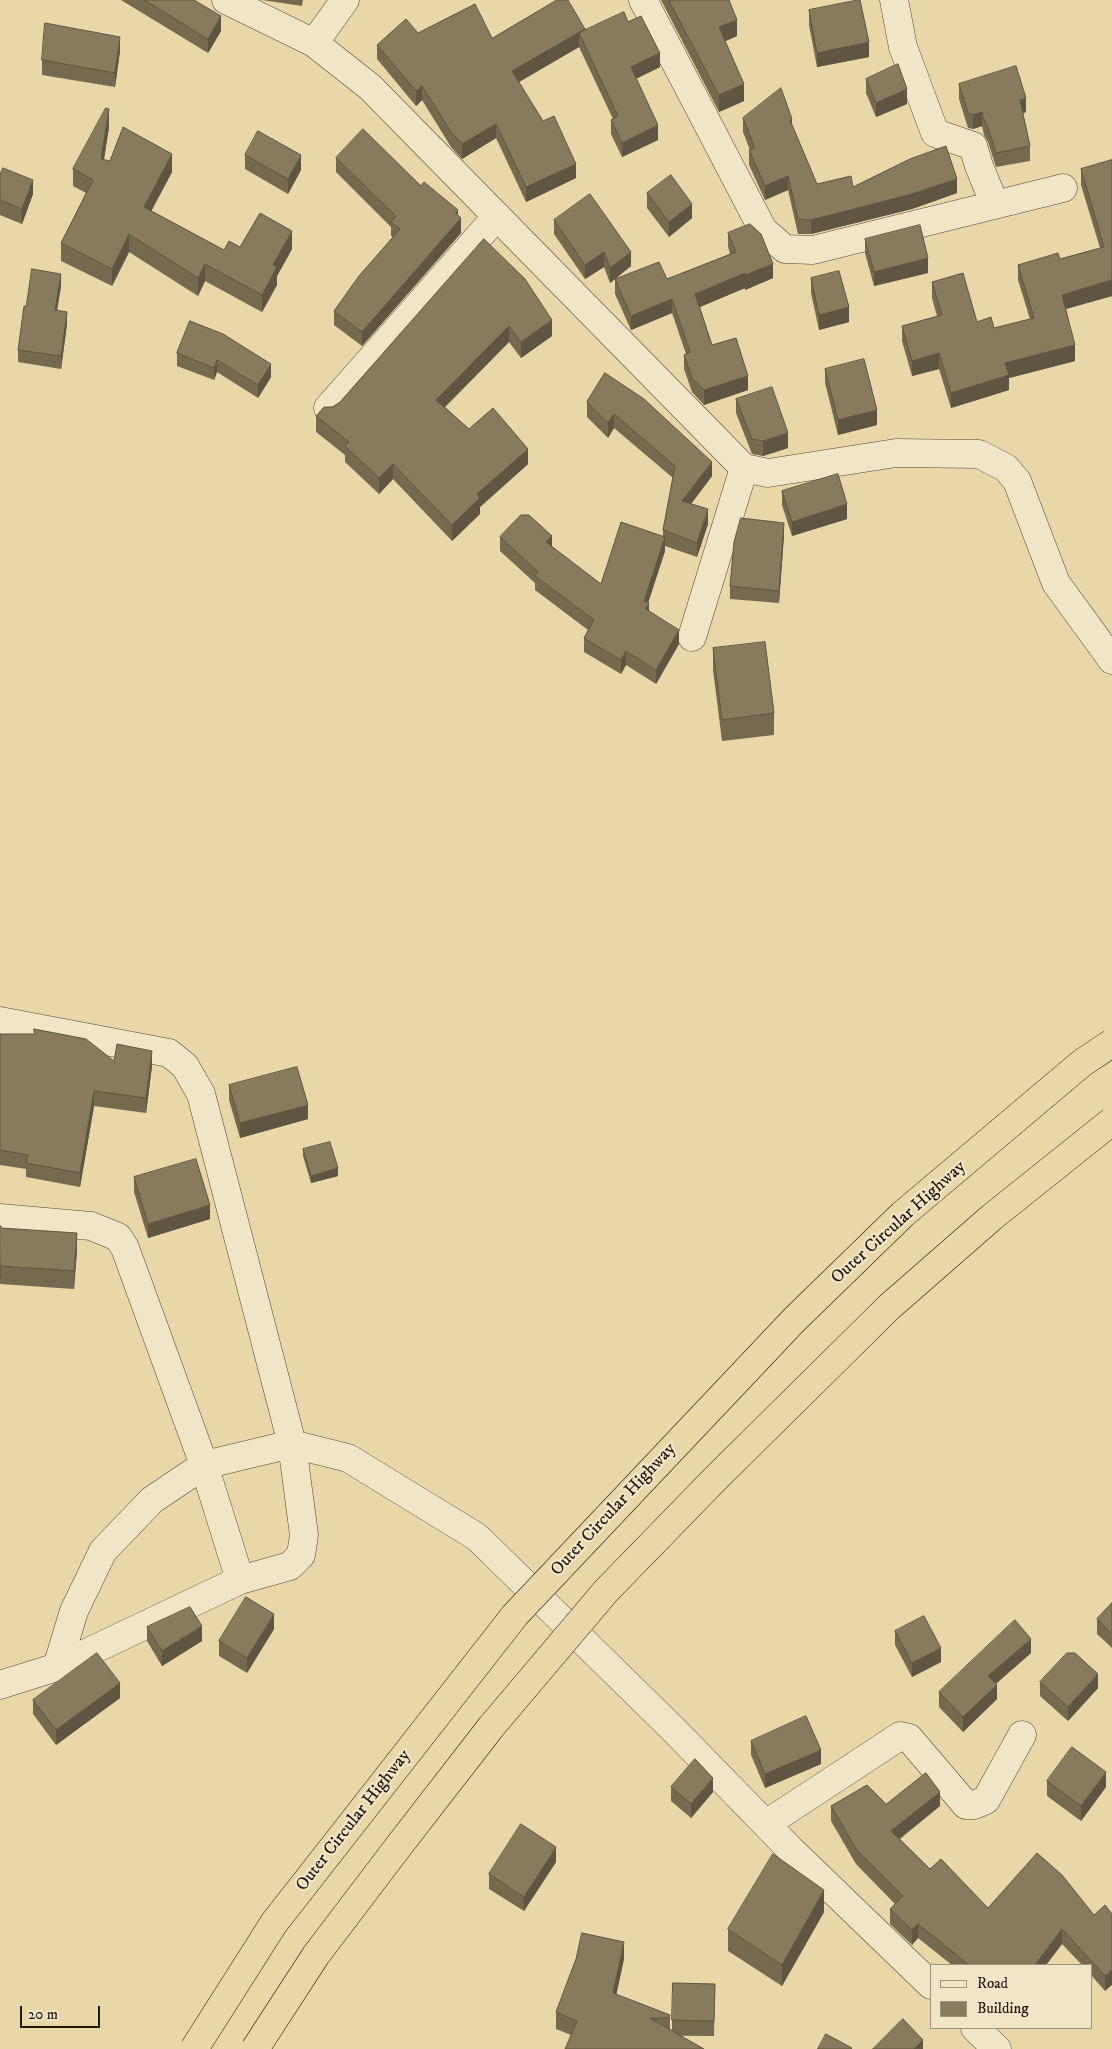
<!DOCTYPE html>
<html>
<head>
<meta charset="utf-8">
<style>
  body { margin:0 }
  #map { position:relative; width:1112px; height:2049px; overflow:hidden; background:#e8d7a7; font-family:"IM FELL DW Pica",serif }
  canvas { display:block }
  .legend { position:absolute; left:930px; top:1964px; width:162px; height:65px; box-sizing:border-box; background:#f0e5c6; border:1px solid #9d937c; margin:0; padding:6px 9px; list-style:none; font-size:15px; color:#21170d }
  .legend li { display:flex; align-items:center; gap:10px; height:25px }
  .legend b { width:25px; border:1px solid #9d937c }
  .scale { position:absolute; left:20px; top:2006px; width:80px; height:22px; box-sizing:border-box; border:2px solid #21170d; border-top:0; padding-left:6px; font-size:15px; line-height:18px; white-space:nowrap; color:#21170d; -webkit-text-stroke:4px #f0e5c6; paint-order:stroke }
</style>
</head>
<body>
<div id="map">
<canvas width="1112" height="2049"></canvas>
<ul class="legend">
<li><b style="height:6px;background:#f0e5c6"></b>Road</li>
<li><b style="height:14px;background:#887b5d"></b>Building</li>
</ul>
<div class="scale">20 m</div>
</div>
<script>
const c = document.querySelector('canvas').getContext('2d');
c.lineJoin = 'round';
function trace(path, color, width, dash) { c.strokeStyle = color; c.lineWidth = width; c.lineCap = dash ? 'butt' : 'round'; c.setLineDash(dash || []); c.stroke(path); }
function fill(path, color) { c.fillStyle = color; c.fill(path, 'evenodd'); }
function write(font, color, halo, rows, align = 'center') {
  c.font = font + ' "IM FELL DW Pica",serif'; c.lineWidth = 4.5; c.setLineDash([]); c.textBaseline = 'middle'; c.strokeStyle = halo; c.fillStyle = color; for (const [text, x, y, turn = 0] of rows) {
    c.save(); c.translate(x, y); c.rotate((+turn || 0) * Math.PI / 180); c.textAlign = isNaN(turn) ? turn : align; if (halo) c.strokeText(text, 0, 0); c.fillText(text, 0, 0); c.restore();
  }
}
const street = new Path2D(`
  M226,0L314,43L345,0
  M643,0L763,230L785,249L813,250L1063,188
  M894,0L903,47L935,133L973,146L979,166L995,205
  M314,43L370,87L744,468L768,473L896,453L979,454L1006,468L1017,481L1056,583L1112,660
  M328,408L497,216
  M692,637L744,468
  M0,1021L169,1053L185,1066L201,1094L292,1444L304,1535L301,1555L290,1566L240,1580L57,1667L0,1685
  M0,1218L91,1226L118,1237L125,1248L204,1465L240,1580
  M57,1667L74,1611L103,1551L152,1500L204,1465L292,1444L348,1458L477,1537L674,1730L791,1850L931,1985
  M766,1824L900,1736L909,1738L966,1805H974L986,1800L1022,1735
  M975,2028L997,2049`);
trace(street, '#534734', 29);
trace(street, '#f0e5c6', 28);
const highwayBridge = new Path2D(`
  M194,2049L274,1923L515,1615L794,1320L903,1214L1082,1063L1112,1043
  M255,2049L316,1955L398,1847L491,1727L606,1591L715,1479L889,1307L992,1217L1112,1121`);
trace(highwayBridge, '#21170d', 29, []);
trace(highwayBridge, '#e8d7a7', 28);
fill(new Path2D(`
  M121,0H194L221,31L208,53Z
  M262,0H303L302,6Z
  M661,0H729L737,36L725,41L744,101L719,112Z
  M809,10L869,57L817,67L809,25Z
  M628,22L660,67L636,79L658,140L622,157L611,134V120L613,119L579,47L519,82L576,178L526,202L496,138L462,159L451,147L422,100L416,106L377,59V45L492,38L585,30Z
  M120,51L115,87L42,75V60Z
  M866,79L907,104L876,117L866,93Z
  M959,84L1026,112L1023,113L1030,146V161L996,167L988,142L984,135L982,126L973,129L968,128L959,99Z
  M743,118L792,127L817,184L853,187L957,193L912,209L811,234H798L788,190L765,200L749,165V150H750L743,132Z
  M109,127L104,160L172,172L151,211L224,250L240,247L292,249L277,276V285L262,312L205,281L198,296L129,252L112,286L61,261V243L86,193L73,186V169Z
  M245,155L301,170L288,194L245,169Z
  M336,158L421,186L458,215L461,233L362,346L334,325V311L393,237L391,236V227L336,172Z
  M1112,160V296L1066,309L1075,361L1009,378V390L951,408L939,369L912,376L902,341V326L937,316L932,298V282L977,322L994,328L1030,319L1018,280V265L1060,259L1100,248L1081,185V169Z
  M0,175L33,194L22,224L0,215Z
  M647,193L692,218L669,237L647,208Z
  M554,220L631,266L615,279H667L730,254L728,247V233L773,278L745,290V288L700,307L712,345L748,390L704,405L692,392L684,369V355L686,354L672,313L631,330L615,294V279L610,283L604,267L585,279L554,234Z
  M484,239L552,336L521,358L509,342L445,407L469,429L528,464L480,507V514L452,541L393,479L379,494L345,462V455L316,432V416L340,402Z
  M865,239L928,273L874,286L865,253Z
  M811,278L849,322L819,330L811,293Z
  M61,286L57,310L67,324L61,369L18,362V350L26,306Z
  M190,321L271,377L258,398L217,372L214,380L177,366V353Z
  M825,369L877,425L838,435L825,383Z
  M605,373L712,476L691,504L708,524L697,557L665,546V551L648,603L649,611L679,644L656,684L626,665L621,674L584,652V638L588,630L535,590V583L500,551V537L552,547L601,584L663,536V530L673,478L614,428L608,438L587,417V402Z
  M736,399L788,448L763,456L752,454L736,413Z
  M782,491L847,519L792,536L782,505Z
  M784,535L779,603L730,599V586Z
  M713,648L774,713V735L722,741L713,670Z
  M0,1034L114,1061L152,1066L146,1113L94,1106L80,1187L26,1177V1169L0,1165Z
  M229,1085L308,1119L240,1138L229,1100Z
  M303,1149L338,1176L311,1183L303,1156Z
  M134,1177L210,1219L148,1238L134,1192Z
  M0,1226L1,1228L77,1250L74,1289L0,1284V1294Z
  M1112,1603V1648L1097,1634V1619Z
  M147,1627L202,1641L162,1666L147,1641Z
  M274,1629L247,1673L219,1656V1641Z
  M895,1631L941,1662L912,1677L895,1645Z
  M1031,1653L996,1684L997,1699L963,1732L939,1707V1692Z
  M1040,1682L1098,1688L1068,1721L1040,1696Z
  M120,1698L56,1745L33,1714V1700Z
  M751,1741L821,1764L765,1788L751,1755Z
  M1047,1781L1106,1787L1081,1821L1047,1796Z
  M671,1787L713,1792L691,1818L671,1801Z
  M886,1804L940,1806L900,1839L930,1869L988,1908L1094,1915L1112,1914L1105,1991L1091,1975V1965H1082L1062,1944L1046,1965H952L918,1938L912,1945L890,1924V1909L895,1904L856,1864L831,1821V1806Z
  M556,1862L524,1911L489,1889V1874Z
  M824,1912L782,1986L728,1951V1929Z
  M624,1959L616,1995L670,2015V2029L672,2030V2020L715,1984L714,2036L571,2035L556,2029V2012Z`), '#756a50');
fill(new Path2D(`
  M221,16V31L208,53V39Z
  M737,20V36L719,44V27Z
  M585,29V44L579,33V47L512,86V71Z
  M120,37V51L115,87V73Z
  M869,42V57L817,67V53Z
  M660,53V67L631,81V67Z
  M744,84V101L719,112V95Z
  M422,86V100L416,106V91Z
  M907,89V104L876,117V103Z
  M1026,98V112L1020,114V100Z
  M109,109V127L101,177V159Z
  M982,112V126L973,129V115Z
  M792,119V134L790,120Z
  M496,124V138L462,159V144Z
  M658,125V140L622,157V143Z
  M172,154V172L144,225V207Z
  M301,155V170L288,194V179Z
  M576,164V178L526,202V187Z
  M788,176V190L765,200V186Z
  M957,179V193L912,209L811,234V220Z
  M33,180V194L22,224V209Z
  M692,204V218L669,237V222Z
  M458,210V222L461,218V233L362,346V332Z
  M292,231V249L277,276V285L262,312V295L273,265Z
  M129,234V252L112,286V269Z
  M604,252V267L585,279V265Z
  M631,252V266L610,283V268Z
  M928,258V273L874,286V272Z
  M205,264V281L198,296V278Z
  M773,264V278L745,290V275Z
  M745,273V288L695,309V294Z
  M61,274V286L55,323V310Z
  M1112,280V296L1062,310V295Z
  M672,299V313L631,330V316Z
  M849,307V322L819,330V315Z
  M67,312V324L61,369V356Z
  M552,320V336L521,358V342Z
  M509,326V342L436,416V400Z
  M1075,345V361L1009,378V390L951,408V393L1005,363Z
  M939,353V369L912,376V361Z
  M217,360V372L214,380V368Z
  M271,364V377L258,398V385Z
  M748,376V390L704,405V390Z
  M877,410V425L838,435V420Z
  M614,414V428L608,438V423Z
  M788,433V448L763,456V441Z
  M528,449V464L480,507V514L452,541V525L477,494Z
  M712,462V476L682,516V501Z
  M393,464V479L379,494V478Z
  M847,504V519L792,536V522Z
  M708,509V524L697,557V543Z
  M784,523V535L779,603V591Z
  M552,536V550L546,542Z
  M665,537V551L647,606L649,603V617L646,623L644,601Z
  M679,630V644L656,684V670Z
  M626,651V665L621,674V660Z
  M152,1051V1066L146,1113V1098Z
  M94,1091V1106L80,1187V1173Z
  M308,1105V1119L240,1138V1123Z
  M338,1168V1176L311,1183V1176Z
  M210,1205V1219L148,1238V1224Z
  M77,1233V1250L74,1289V1271Z
  M274,1614V1629L247,1673V1658Z
  M202,1626V1641L162,1666V1651Z
  M1031,1639V1653L988,1690V1676Z
  M941,1648V1662L912,1677V1663Z
  M1098,1674V1688L1068,1721V1707Z
  M120,1683V1698L56,1745V1730Z
  M997,1685V1699L963,1732V1717Z
  M821,1750V1764L765,1788V1774Z
  M1106,1772V1787L1081,1821V1806Z
  M713,1778V1792L691,1818V1804Z
  M940,1792V1806L891,1845V1831Z
  M556,1847V1862L524,1911V1897Z
  M824,1890V1912L782,1986V1965Z
  M918,1924V1938L912,1945V1930Z
  M1062,1929V1944L1046,1965H1035Z
  M624,1942V1959L613,2010V1993Z
  M1112,1970V1985L1105,1991V1976Z
  M923,2040V2049H914Z`), '#5f5641');
const building = new Path2D(`
  M145,0H194L221,16L208,39Z
  M557,0H568L585,29L512,71L543,121L554,116L576,164L526,187L496,124L462,144L451,132L422,86L416,91L377,45L406,19L418,33L475,4L492,38Z
  M669,0H729L737,20L719,27L744,84L719,95Z
  M858,0H860L869,42L817,53L809,10Z
  M624,12L628,22L641,16L660,53L631,67L658,125L622,143L611,120L618,116L579,33Z
  M45,23L120,37L115,73L42,60Z
  M898,64L907,89L876,103L866,79Z
  M1016,66L1026,98L1020,100L1030,146L996,153L988,127L984,120L982,112L973,115L968,113L959,84Z
  M781,88L792,119L790,120L817,184L851,176L853,187L910,159L946,146L957,179L912,194L811,220L798,219L788,176L765,186L749,150L755,148L743,118Z
  M106,108L109,109L101,159L110,161L123,127L172,154L144,207L224,250L229,241L240,247L260,213L292,231L273,265L277,267L262,295L205,264L198,278L129,234L112,269L61,243L93,180L73,169Z
  M363,129L421,186L424,182L458,210L456,213L461,218L362,332L334,311L359,276L400,229L391,222L396,216L336,158Z
  M258,131L301,155L288,179L245,155Z
  M1112,160V280L1062,295L1075,345L1005,363L1009,375L951,393L939,353L912,361L902,326L942,315L932,282L963,273L977,322L991,317L994,328L1034,318L1018,265L1058,253L1060,259L1104,247L1081,169Z
  M3,168L33,180L22,209L0,200V175Z
  M671,175L692,204L669,222L647,193Z
  M590,194L631,252L610,268L604,252L585,265L554,220Z
  M750,224L761,234L773,264L745,275V273L695,294L712,345L736,338L748,376L704,390L692,378L684,355L690,352L672,299L631,316L615,279L659,262L667,279L736,252L728,233Z
  M920,225L928,258L874,272L865,239Z
  M484,239L525,279L552,320L521,342L509,326L436,400L469,429L493,408L528,449L477,494L480,498L452,525L393,464L379,478L345,446L349,442L316,416L324,407H333L340,402Z
  M32,269L61,274L55,310L67,312L61,356L18,350L24,306H26Z
  M839,271L849,307L819,315L811,278Z
  M190,321L223,334L271,364L258,385L217,360L214,368L177,353Z
  M864,359L877,410L838,420L825,369Z
  M605,373L644,399L712,462L682,501L708,509L697,543L663,530L675,466L614,414L608,423L587,402Z
  M772,387L788,433L763,441L752,439L736,399Z
  M838,474L847,504L792,522L782,491Z
  M521,515H529L552,536L546,542L601,584L621,522L665,537L644,601L649,603L646,609L679,630L656,670L626,651L621,660L584,638L594,620L535,576L538,572L500,537Z
  M741,518L784,523L779,591L730,586L734,542Z
  M765,642L774,713L722,720L713,648Z
  M34,1029L86,1039L114,1061L117,1044L152,1051L146,1098L94,1091L80,1173L26,1163L28,1155L0,1150V1034H34Z
  M297,1067L308,1105L240,1123L229,1085Z
  M330,1142L338,1168L311,1176L303,1149Z
  M196,1159L210,1205L148,1224L134,1177Z
  M0,1226H1V1228L77,1233L74,1271L0,1266V1277Z
  M246,1597L274,1614L247,1658L219,1641Z
  M1112,1603V1634L1097,1619Z
  M190,1607L202,1626L162,1651L147,1627Z
  M924,1616L941,1648L912,1663L895,1631Z
  M1015,1620L1031,1639L988,1676L997,1685L963,1717L939,1692Z
  M97,1653L120,1683L56,1730L33,1700Z
  M1067,1653H1075L1098,1674L1068,1707L1040,1682Z
  M806,1716L821,1750L765,1774L751,1741Z
  M1072,1747L1106,1772L1081,1806L1047,1781Z
  M695,1759L713,1778L691,1804L671,1787Z
  M926,1773L940,1792L891,1831L930,1869L941,1859L988,1908L1037,1853L1062,1875L1094,1915L1105,1905L1112,1914V1970L1105,1976L1062,1929L1035,1965H969L918,1924L912,1930L890,1909L903,1896L856,1849L831,1806L867,1785L886,1804Z
  M521,1824L556,1847L524,1897L489,1874Z
  M773,1854L824,1890L782,1965L728,1929Z
  M582,1933L624,1942L613,1993L670,2015L669,2018H650L704,2049H565L577,2021L556,2012L576,1959Z
  M673,1983L715,1984L714,2021L672,2020Z
  M903,2019L923,2040L914,2049H873Z
  M826,2034L852,2048L851,2049H818Z`);
fill(building, '#887b5d');
trace(building, '#5f5641', 1);
write('18px', '#21170d', '#f0e5c6', [
  ["Outer Circular Highway",899,1223,-42],
  ["Outer Circular Highway",614,1510,-47],
  ["Outer Circular Highway",354,1821,-52]
]);
</script>
</body>
</html>
